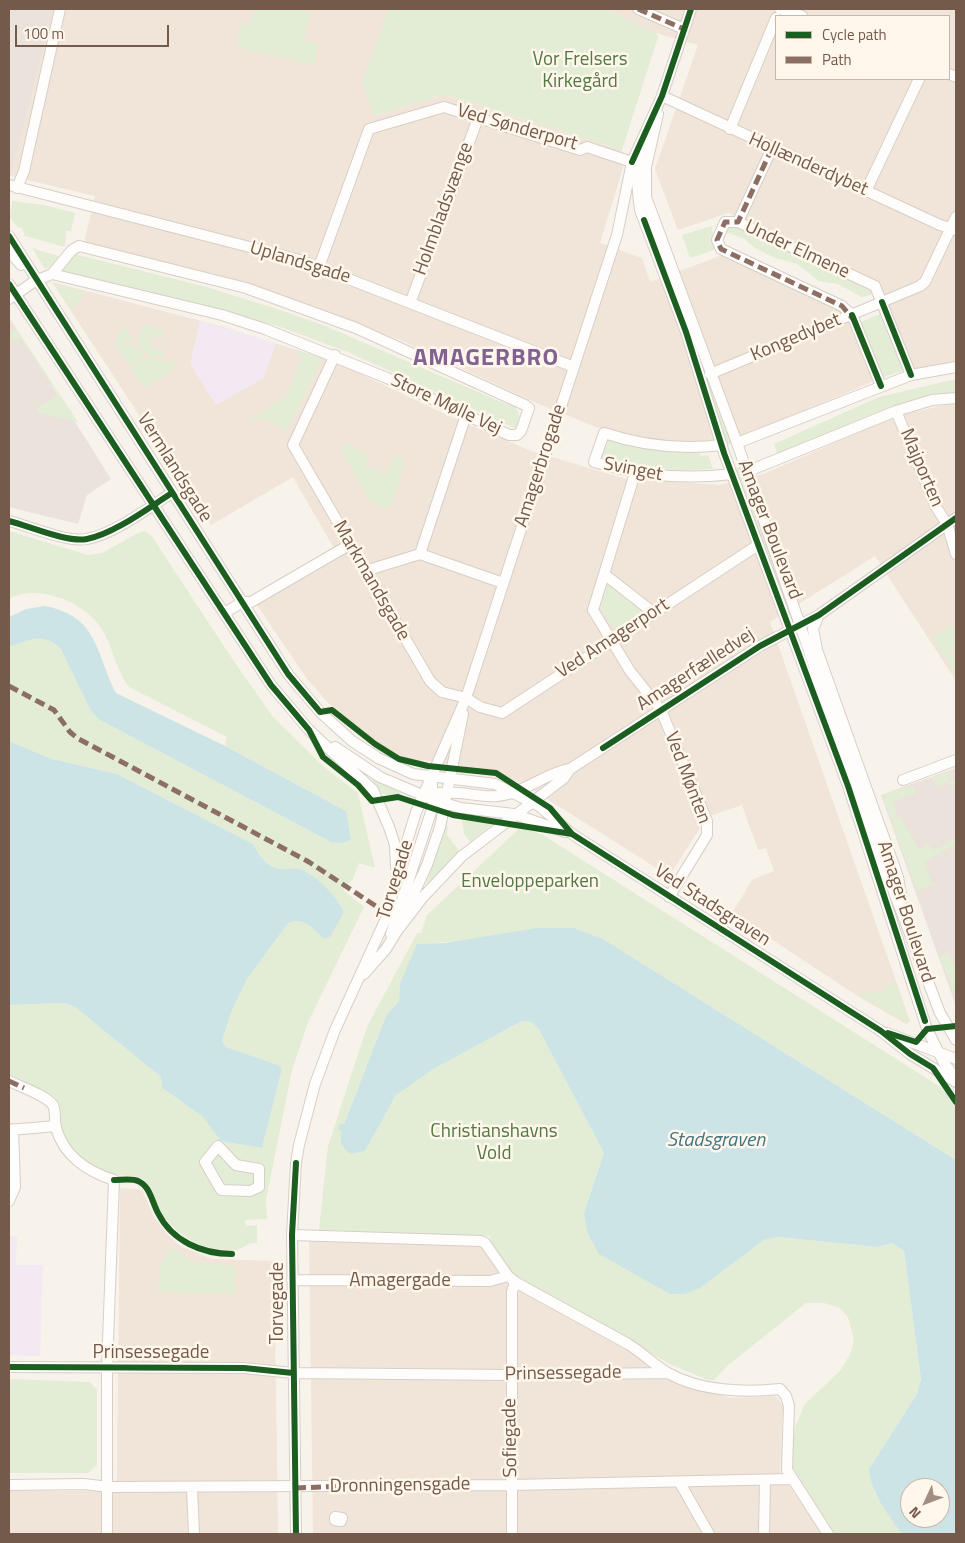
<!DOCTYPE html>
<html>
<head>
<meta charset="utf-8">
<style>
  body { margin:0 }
  #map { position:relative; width:965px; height:1543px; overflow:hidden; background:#f7f2ea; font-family:"Titillium Web",sans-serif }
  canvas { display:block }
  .frame { position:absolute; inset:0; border:10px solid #745a4b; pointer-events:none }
  .legend { position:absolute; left:775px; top:15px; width:175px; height:65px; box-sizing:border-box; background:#fff7ec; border:1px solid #c7b8ac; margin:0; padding:6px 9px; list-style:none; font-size:15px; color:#745a4b }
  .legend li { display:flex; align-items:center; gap:10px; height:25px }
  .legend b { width:25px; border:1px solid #c7b8ac }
  .north { position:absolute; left:900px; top:1478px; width:50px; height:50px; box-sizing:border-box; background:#fff7ec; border:1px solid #c7b8ac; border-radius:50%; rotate:227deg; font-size:14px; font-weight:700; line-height:20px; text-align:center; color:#745a4b }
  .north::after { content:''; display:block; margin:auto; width:18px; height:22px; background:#a28f83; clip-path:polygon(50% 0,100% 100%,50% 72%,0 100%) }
  .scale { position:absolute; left:15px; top:25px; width:154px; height:22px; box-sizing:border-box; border:2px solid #745a4b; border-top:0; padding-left:6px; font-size:15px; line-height:18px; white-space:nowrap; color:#745a4b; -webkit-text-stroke:4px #fff7ec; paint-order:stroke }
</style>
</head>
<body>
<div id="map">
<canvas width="965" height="1543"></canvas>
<div class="frame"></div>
<ul class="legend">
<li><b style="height:6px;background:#1b5e20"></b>Cycle path</li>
<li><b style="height:6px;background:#8d6e63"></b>Path</li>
</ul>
<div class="north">N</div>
<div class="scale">100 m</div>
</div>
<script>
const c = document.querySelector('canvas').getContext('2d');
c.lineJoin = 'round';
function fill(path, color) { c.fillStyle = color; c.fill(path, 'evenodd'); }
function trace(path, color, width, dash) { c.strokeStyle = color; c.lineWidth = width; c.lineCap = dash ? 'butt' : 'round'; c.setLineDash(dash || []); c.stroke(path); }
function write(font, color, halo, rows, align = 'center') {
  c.font = font + ' "Titillium Web",sans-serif'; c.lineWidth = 5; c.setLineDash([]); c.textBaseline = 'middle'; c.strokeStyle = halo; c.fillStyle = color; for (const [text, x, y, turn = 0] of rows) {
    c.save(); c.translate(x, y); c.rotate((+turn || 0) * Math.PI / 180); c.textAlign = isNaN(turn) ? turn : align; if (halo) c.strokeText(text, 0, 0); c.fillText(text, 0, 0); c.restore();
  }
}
fill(new Path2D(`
  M54,9H389L374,116L445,94L622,150L623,168L600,243L642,258L650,282L723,255L841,309L853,325L874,381L749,434L706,442H659L596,427L534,402L405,342L252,285L84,243L95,196L11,176Z
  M606,9H956V364L913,369L879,285L728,213L678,230L655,169L698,45L656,33ZM776,16H949V79H776Z
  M52,282L220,326L322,358L346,367L449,416L531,451L626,479L719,485L766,473L894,417L956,402V681L875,556L770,622L910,1021L906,1024L859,997L732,913L752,880L774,871L766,848L758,850L742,805L698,820L700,828L669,876L522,783L473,768L422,760L416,762L402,758L378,743L331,706L307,679L253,599L335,550L293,477L211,525Z
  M120,1188L142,1190L154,1217L167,1234L180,1246L212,1259L274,1261L278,1534H9V1491H117Z
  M309,1239L480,1246L508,1285L637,1356L673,1381L731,1398L775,1396L783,1404L780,1472L822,1534H313Z`), '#f0e5d8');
fill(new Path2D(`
  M9,9H54L11,176H9Z
  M9,317L111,479L87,495L78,524L9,507Z
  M956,768V1006L881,795Z`), '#eae2db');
fill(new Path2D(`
  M200,321L276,343L264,378L216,405L190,364Z
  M9,1236H17L16,1265H43L40,1356L9,1355Z`), '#f3e9f2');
fill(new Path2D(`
  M254,9H311L304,39L281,34L319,44L314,65L274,56L276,46L273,56L237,47L241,24L250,26Z
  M389,9H606L656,33L658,37L622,150L445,94L374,116L362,82Z
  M12,201L44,205L75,213L71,231H66L65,247L25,236L22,228L17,227L10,217Z
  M735,224L873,289L874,294L862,297L838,284L819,281L797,264L775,258L755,248L743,238L725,232L729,225Z
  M712,226L714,250L690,258L682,235Z
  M32,248L61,257L53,265L45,269Z
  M74,254L203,286L280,310L323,325L508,405L512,404C520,411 523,420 515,428L512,427L348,352L275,325L60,270Z
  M671,273L733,443L727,445Z
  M54,284L85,292L72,311Z
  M882,313L904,370L881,378L861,322Z
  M143,325L164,330L162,338L153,336L150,348L164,351L163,357L169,359L150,357L139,346V334Z
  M122,327L129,333L135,344L127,340L114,342Z
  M12,330L18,331L78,422L37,412L38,407L59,395L21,339L9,341Z
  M123,342L137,347L144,356L128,365L115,345Z
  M294,349L322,358L289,428L286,431L280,429L281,426L257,418L256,422L251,419L286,396L302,356L294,353Z
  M142,358L162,362L177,361L172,371L143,388L129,367Z
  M956,379V393C892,397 836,432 778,456L774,444L879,397Z
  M609,440L698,451L701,456L708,455L713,469C674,472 640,469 603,459L601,456Z
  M344,442L370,456L366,465L386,474L396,454L403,459V468L391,506L383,509L370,502L341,451Z
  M741,467L768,547L766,548L735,468Z
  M9,531L88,555L102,553L140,532L145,531L151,535L233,660L273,717L324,767L358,793L375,868L359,863L352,881L345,886L344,891L364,907L308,1022L292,1070L266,1200L267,1219L245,1220L246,1226L257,1225V1243C245,1243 245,1248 236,1250C214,1257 177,1235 165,1218C157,1207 151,1192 145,1180C132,1175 120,1176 107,1173C92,1170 67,1145 63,1131C59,1119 63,1108 55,1097L9,1076V1005L64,1003L75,1007L161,1077L162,1088L202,1116L221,1141L262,1148L282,1069L278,1065L226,1047L222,1041L232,1010L247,979L288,923C303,916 312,928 323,938L344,912C338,897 315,874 300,869C294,867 286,871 280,869C266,867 259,855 253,844L117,774L52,759L9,741V647C18,643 31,635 42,637C71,643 80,700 100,720L331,842L343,843L346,811L225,746L227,737L129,687C118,672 115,658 108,641C98,616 75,601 50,595C37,592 21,592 9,599Z
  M608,583L642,608L643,612L616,630L600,610Z
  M956,622V648L950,652L956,662V675L932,638Z
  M956,769L947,775L951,782L956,780V784L951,787L947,781L938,788L932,778Z
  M369,776L401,793L399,796L383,794Z
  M913,786L916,793L892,802L897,812L894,813L895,818L900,816L919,849L929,844L933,851L956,839V844L924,862L933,885L917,891L882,795Z
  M462,819L493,822V824L470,842L464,834Z
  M444,825L448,826L447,835L459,851L426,885L440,844Z
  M521,827L543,835L942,1088L956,1106V1160L603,939L574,928L417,945L400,983L399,1001L386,1016L341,1131L365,1151L396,1095L435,1068L522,1021L531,1022L538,1028L604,1153L584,1213L700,1288L764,1240L778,1237L877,1247L892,1243L904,1251L921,1378L917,1394L869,1469L875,1494L902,1534H835L791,1465L795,1427L805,1404L841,1370L851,1352L854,1340L848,1317L840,1308L824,1303H806L727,1366L714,1380H708L670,1364L513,1274L492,1243L490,1236L319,1230L328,1146L367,1027L417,933H421L427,915Z
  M949,953L956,971V999L940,956Z
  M895,982L909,1020L906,1022L859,995L871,991L880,993L885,989V985Z
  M171,1248L194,1262L235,1266V1293L158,1292C159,1277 158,1259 171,1248Z
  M9,1379L90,1382L97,1390V1465L88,1473H9Z`), '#e3edd5');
fill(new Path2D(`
  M45,606C99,617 95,652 116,693L225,746L346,811L351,840L343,843L331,842L100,720L91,711L62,651C47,631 29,639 9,647V617L26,609Z
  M9,741L52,759L117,774L253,844C259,855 266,867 280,869C286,870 294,867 300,869C315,874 338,897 344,912L330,937L323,938C312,928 303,916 288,923L247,979L232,1010L222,1041L226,1047L278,1065L282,1069L262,1148L221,1141L202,1116L162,1088L161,1077L75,1007L64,1003L9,1005Z
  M538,928H574L603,939L956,1160V1534H902C888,1514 871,1494 869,1469L917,1394L921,1379L904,1251L892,1243L877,1247L778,1237L764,1240L700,1288L685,1294H670L599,1254L587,1232L584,1213L604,1153L538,1028L531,1022L522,1021L435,1068L396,1095L365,1151L350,1154L341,1144V1131L338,1129L340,1124H344L386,1016L399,1001L400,983L417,944L444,943ZM910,1488H940V1518H910Z`), '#cce4e6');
const minor = new Path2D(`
  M638,9L684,29
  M780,9L802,16
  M949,74L956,77
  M662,96L940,225L956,230
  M730,129L776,18
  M646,145L637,182L640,210L686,332L724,453L848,786L927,1029L944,1063L956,1079
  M646,171V197L737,443L878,850L940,1013L956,1040
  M644,176L658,114
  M9,185L300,260L574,367
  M17,188L24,171L60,9
  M866,191L919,79
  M738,222L772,148
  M9,236L288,674L320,712L352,741L378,758L413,774L495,784L539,806L572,834L881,1031L910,1054L956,1082
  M9,251L21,265
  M319,267L369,129L444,107L580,150L587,147L632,162
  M9,284L271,685L309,730L373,790L389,827L395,845L396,867
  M9,299L35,281L52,274L222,315L265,329L387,378L509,435H517L521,431L529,408L525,405L356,328L246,288L79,246L72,250L52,274
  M411,301L478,118
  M335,355L293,445L430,681L442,692L466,698L480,707L502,713L758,545
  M710,374L920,286L925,282L956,217
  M881,386L852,315L842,306L721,249L717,240L725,222H738L875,286L911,375
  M896,411L936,507L947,524L956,554
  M737,443L911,375L956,367
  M722,445C680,450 643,446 604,433L594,462C640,476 684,480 732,474
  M746,472L896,411L932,400L956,398
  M635,473L593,610L630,671L661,710L707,821V835L669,897
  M9,521C29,526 68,543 87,539C114,534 148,508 172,493
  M420,554L466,415
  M365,571L420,554L503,583
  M604,574L654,613
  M225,613L242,602H251L349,545
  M819,615L813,629L817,650L898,877L902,900
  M335,747L380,777L434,800L461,808L514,814L565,832
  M903,780L956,760
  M440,793C460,790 479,798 498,796C525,793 545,773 570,769
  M404,915L427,865L440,827L463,714
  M391,934L432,809L434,800L431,778
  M364,974L386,949L397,931L423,897L462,856L564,778L570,769L760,646L819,615L956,518
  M887,1033L956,1059
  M9,1081C19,1086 47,1096 53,1105C56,1111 54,1121 56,1128C64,1156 88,1172 114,1180L107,1368V1534
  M9,1130L56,1126
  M218,1146L236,1165L259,1169V1187L250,1191L221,1190L205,1162Z
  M9,1201L15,1187L13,1129
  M292,1235L481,1241L485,1243L508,1276L515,1282C553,1303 590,1323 628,1344C643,1353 654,1365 668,1373C699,1391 745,1393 780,1389L786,1396L789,1406L787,1470L828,1534
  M292,1280L490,1281L508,1276
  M9,1367L244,1368L293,1373L511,1375L668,1373
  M680,1483L709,1534
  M9,1485L84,1484L109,1487L512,1485L791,1479
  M192,1488L194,1534
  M335,1517L342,1518L341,1521L335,1520Z
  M296,1534L292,1235L296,1163L299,1145L315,1084L335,1030L388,914L397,874L416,812L466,698L617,235L632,162L662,96L691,9
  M512,1534V1292L515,1282
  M764,1534L765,1480`);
trace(minor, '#d6cfc7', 12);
trace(minor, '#fefdfc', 10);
trace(new Path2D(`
  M638,9L684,29
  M772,148L738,222H725L717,240L721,249L842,306L853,319
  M9,686L54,710L70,732L77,738L309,862L388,914
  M9,1081L24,1088
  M296,1488L372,1485`), '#8d6e63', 5, [10, 5]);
trace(new Path2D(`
  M632,162L662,96L691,9
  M644,220L686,332L724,453L848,786L925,1021
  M9,236L288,674L320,712L332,710L375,744L399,759L428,766L496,773L550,808L572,834L881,1031L910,1054L933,1068L956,1102
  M9,284L271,685L309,730L323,757L358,785L372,801L398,797L453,815L572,834
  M882,302L911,375
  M852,315L881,386
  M9,521C29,526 68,543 87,539C114,534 148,508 172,493
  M603,748L760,646L819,615L956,518
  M888,1033L916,1042L927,1029L956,1026
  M114,1180C121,1180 132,1178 138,1181C150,1186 152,1202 158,1213C172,1241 202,1254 232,1254
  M9,1367L244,1368L293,1373
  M296,1534L292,1235L296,1163`), '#1b5e20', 6);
write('19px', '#527a42', '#fff7ec', [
  ["Vor Frelsers",580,60],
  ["Kirkegård",580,82],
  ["Enveloppeparken",530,882],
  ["Christianshavns",494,1132],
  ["Vold",494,1154]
]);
write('19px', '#745a4b', '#fff7ec', [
  ["Ved Sønderport",517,128,16],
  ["Hollænderdybet",808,165,24],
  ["Holmbladsvænge",444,209,-70],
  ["Under Elmene",797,250,25],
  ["Uplandsgade",300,263,17],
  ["Kongedybet",796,338,-23],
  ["Store Mølle Vej",446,405,25],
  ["Amagerbrogade",541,466,-72],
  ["Vermlandsgade",174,468,58],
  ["Majporten",921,468,67],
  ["Svinget",633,470,11],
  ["Amager Boulevard",769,530,69],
  ["Markmandsgade",371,581,60],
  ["Ved Amagerport",613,639,-33],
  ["Amagerfælledvej",696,670,-33],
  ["Ved Mønten",687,778,69],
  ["Torvegade",396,880,-73],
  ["Ved Stadsgraven",712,906,33],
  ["Amager Boulevard",905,912,72],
  ["Amagergade",400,1281],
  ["Torvegade",278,1303,-90],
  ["Prinsessegade",151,1353],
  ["Prinsessegade",563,1374,-1],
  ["Sofiegade",511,1438,-91],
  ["Dronningensgade",400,1486,-1]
]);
write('italic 20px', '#427580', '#fff7ec', [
  ["Stadsgraven",716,1141]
]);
c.letterSpacing = '1px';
write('bold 24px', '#826291', '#fff7ec', [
  ["AMAGERBRO",486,359]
]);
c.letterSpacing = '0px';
</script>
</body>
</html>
